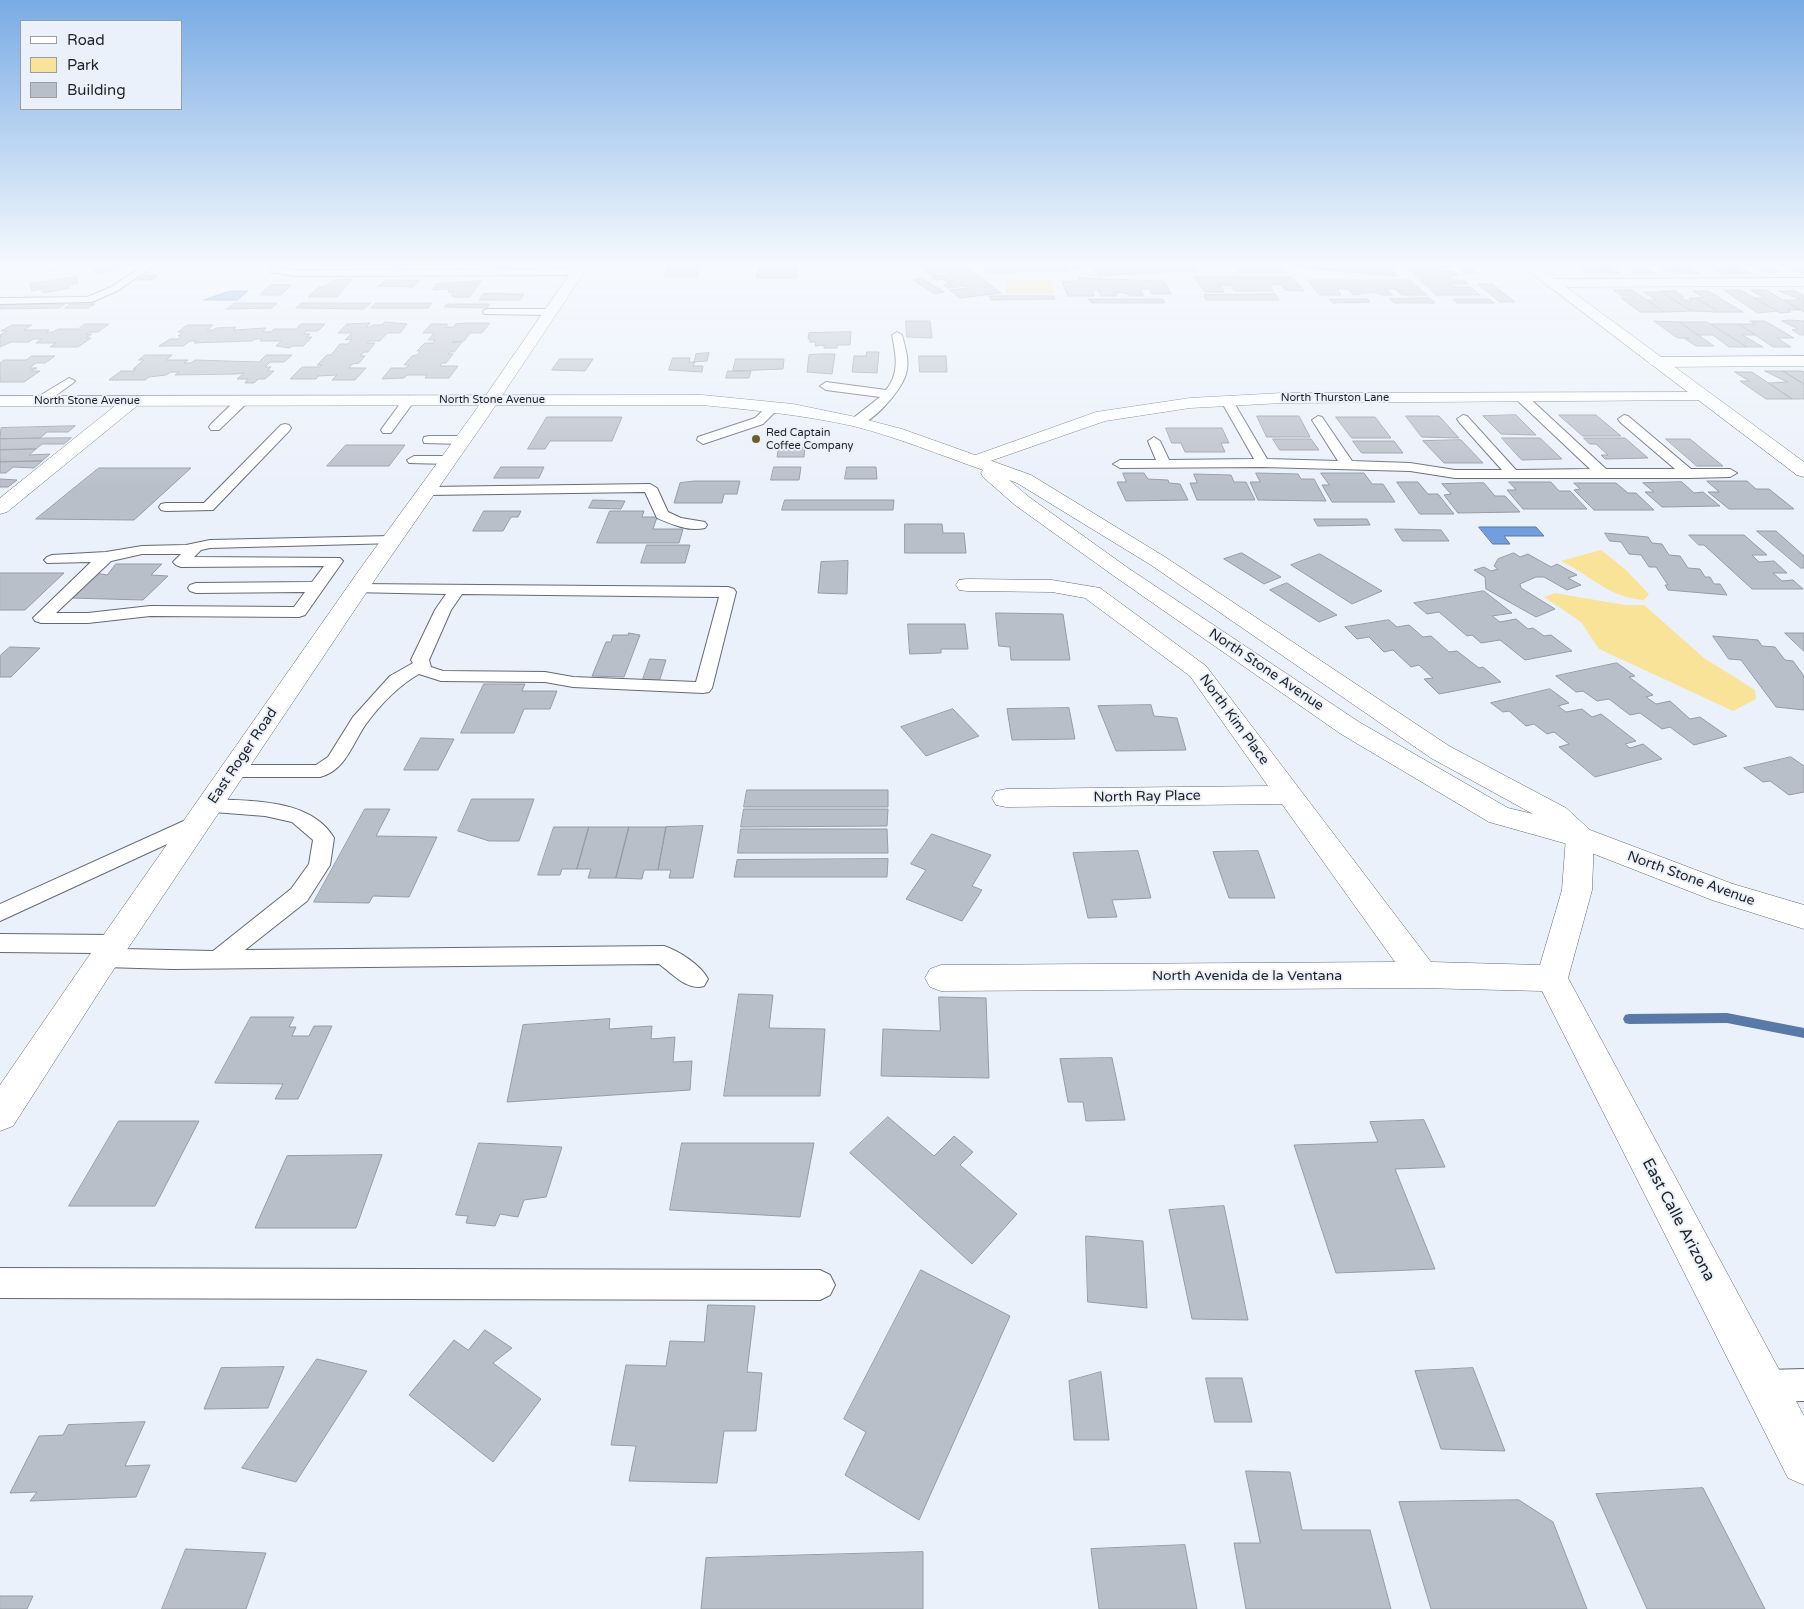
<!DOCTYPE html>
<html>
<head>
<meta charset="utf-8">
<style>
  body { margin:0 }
  #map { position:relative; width:1804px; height:1609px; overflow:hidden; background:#ebf1fb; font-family:"Varela Round",sans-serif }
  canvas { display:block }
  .legend { position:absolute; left:20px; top:20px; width:162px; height:90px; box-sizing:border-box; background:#ebf1fb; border:1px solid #999ea5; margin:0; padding:6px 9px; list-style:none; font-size:15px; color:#1f2225 }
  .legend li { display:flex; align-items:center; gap:10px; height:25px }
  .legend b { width:25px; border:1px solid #999ea5 }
</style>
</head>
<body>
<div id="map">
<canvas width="1804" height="1609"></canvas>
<ul class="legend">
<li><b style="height:6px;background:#fff"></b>Road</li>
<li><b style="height:14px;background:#f9e398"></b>Park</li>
<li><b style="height:14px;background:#b9bfc9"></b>Building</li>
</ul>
</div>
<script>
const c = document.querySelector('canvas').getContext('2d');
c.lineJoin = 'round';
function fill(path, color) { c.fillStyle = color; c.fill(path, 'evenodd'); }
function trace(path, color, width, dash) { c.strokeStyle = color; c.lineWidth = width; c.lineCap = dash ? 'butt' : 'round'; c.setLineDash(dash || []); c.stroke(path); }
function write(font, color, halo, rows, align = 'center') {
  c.font = font + ' "Varela Round",sans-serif'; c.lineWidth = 4; c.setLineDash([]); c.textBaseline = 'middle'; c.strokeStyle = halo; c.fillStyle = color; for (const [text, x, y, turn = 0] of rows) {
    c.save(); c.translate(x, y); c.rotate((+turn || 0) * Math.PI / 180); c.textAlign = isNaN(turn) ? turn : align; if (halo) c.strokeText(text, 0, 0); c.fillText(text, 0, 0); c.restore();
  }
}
fill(new Path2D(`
  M1005,280H1051L1055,294H1006Z
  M1601,550L1625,569L1649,594L1644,600C1607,597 1592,576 1561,561Z
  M1555,593L1625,605H1644L1704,658L1755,690L1756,699L1733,711L1599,649L1581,622L1544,597Z`), '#f9e398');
const water = new Path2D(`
  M230,291H248L237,300H204Z
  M1479,527H1536L1544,536H1504L1510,544H1493Z`);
fill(water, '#729edf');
trace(water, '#5979a7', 1);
fill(new Path2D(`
  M1727,1013L1804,1028V1038L1727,1023L1629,1024L1625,1023L1623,1019L1625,1015L1629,1014Z`), '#5979a7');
const building = new Path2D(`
  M103,262H131L123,265L118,270L94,273L96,271H93Z
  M200,262H227L219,263L215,266H199L202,264H199Z
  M381,262H416L413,266L388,267L393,262Z
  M429,262H452L449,265L426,266Z
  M501,262H514L506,270H494Z
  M670,262H703L697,277H664Z
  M761,262H799L796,278H756Z
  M954,262H960L1001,293L960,298L950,290L968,288L965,286L948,288L944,285L949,284L943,279L936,280L931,276L950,274L946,271L928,274L919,266Z
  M984,262H1078L1081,270H1066L1067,272L1017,271V273H999L986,272Z
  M1106,262L1112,268H1124L1119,262H1155L1157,264H1162L1160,262H1190L1199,270L1099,276L1087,263Z
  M1293,262H1365V266H1375V262L1394,263L1396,276L1292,267Z
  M1402,262H1444L1451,268H1432L1435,271H1454L1458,275L1449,276L1453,280L1465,281L1468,284H1450L1454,287H1471L1480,295H1436Z
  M1570,262H1591L1606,272L1588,273Z
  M1591,262H1609L1613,265H1601L1611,267L1620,273H1607Z
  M1620,262H1642L1646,265H1633L1644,267L1654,273H1636Z
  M1642,262H1665L1681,272H1667L1656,265H1646Z
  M1665,262H1687L1693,266H1679L1689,267L1700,273H1684Z
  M1698,262H1719L1737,273H1720L1710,267H1718L1715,265H1703Z
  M1719,262H1742L1747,265H1733L1750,273H1736Z
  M1742,262H1762L1779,272H1765Z
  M1775,262H1797L1804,266V273H1799L1789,267H1796L1791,265H1780Z
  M1232,263H1278L1286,273H1240Z
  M1455,265H1468L1477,273L1464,272Z
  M146,275H158L151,280H138Z
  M76,277L78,283L68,285L70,288L43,293L41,289L32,291L30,284Z
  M1195,277H1291L1304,291L1285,290L1281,284L1269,285L1273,291H1234L1231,285H1220L1224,292H1205Z
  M922,278L944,292L935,294L913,280Z
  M1078,278L1164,281L1171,294H1152L1149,289H1140L1144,296H1130L1129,294L1118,292L1119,293H1116L1117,296H1101L1098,290H1092L1094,296H1068L1062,281H1079Z
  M352,279L337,297H308L319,287H325L334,280Z
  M387,280H420L413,287L379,286Z
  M1308,280H1410L1427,295H1402L1395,289H1386L1393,295H1382L1375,292L1353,295L1348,289H1337L1341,295H1320Z
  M481,281L470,297H453L454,295H451L454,292H448L450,289L433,290L436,284Z
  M1478,284H1492L1515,302H1500Z
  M271,285H291L281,295H260Z
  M1614,290H1632L1664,312H1640L1621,298H1634L1631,296H1622Z
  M1724,290H1741L1777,311L1758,313Z
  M1751,290H1766L1800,310H1787L1791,312L1780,313L1753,298H1764Z
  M1660,291H1675L1684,297H1679L1685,300H1693L1689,298H1696L1719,312L1692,311Z
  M1693,291H1708L1743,312H1719L1696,298L1703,297Z
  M1779,291H1795L1804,296V312L1784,300H1801Z
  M1644,292H1661L1692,311L1664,312L1647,300H1656Z
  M500,293L509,294H524L520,300H479L483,294Z
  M1275,294L1279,300H1206L1204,295Z
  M990,296H1054L1055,299L991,300Z
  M1430,298L1435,303H1394L1390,299Z
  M1089,299H1163L1165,303H1092Z
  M1329,299H1367L1370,302L1333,303Z
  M1453,299H1489L1494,303H1457Z
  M235,303H277L272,308L227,309Z
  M302,303H371L364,309L296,308Z
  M376,303H432L428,308H371Z
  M0,304H65L59,308L0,309Z
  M71,304H95L88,308H65Z
  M447,304H489L487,308L445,307Z
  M1790,320L1804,321V335H1800L1792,330L1798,329L1782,321Z
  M906,321H930L932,338L907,337Z
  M1654,321L1680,322L1714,346H1696L1685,339L1690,338H1678Z
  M1750,321H1765L1794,338H1777L1791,347H1773L1739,324H1755Z
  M385,322L407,324L400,333H387L380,341H369L367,343H375L368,352H364L360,356H365L359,363L352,364L349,368H366L355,380H332L337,375L318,376L316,379H290L302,367H319L322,365H317L327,355H331L340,344H348L352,339L345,340L352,333H338L347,324L370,323L366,327H370L372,325H382Z
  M1680,322H1707L1747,347H1729L1713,335H1698Z
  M468,323H490L482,333H470L464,341L452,342H462L454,352H450L448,354H453L446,363H442L440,366H458L449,378H425L427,375H407L404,378L382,379L391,368H406L409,365H404L412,356L417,355L421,351H417L425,343H433L435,340H428L434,333H423L431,324H448L445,327H454L456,324Z
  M85,324H109L98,332H89L86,334H92L86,338H91L78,347H50L56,343H36L42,339H33L29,342H11L0,347V337L2,336L0,335L7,331H1L12,325H32L24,330H49L46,332H53L58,329H78Z
  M301,324H325L318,331H306L304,334H310L306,337H312L303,346H292L290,348L276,346L281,341H260L263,339H255L252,341L220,342L194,343L197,341H190L183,346H159L170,339H178L181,336H178L183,332H178L187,325H213L207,330H213L216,328L236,327L233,330L266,328L263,332H271L274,329H296Z
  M1711,324H1739L1756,335H1742L1763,347H1747Z
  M851,332L850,345H837V348H824V345L815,346L816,342H810V339H808L809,333Z
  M867,352H879L877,373L852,372L854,356H866Z
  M709,353L707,361L694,362L696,354Z
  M821,354H835L832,374L807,372L809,355Z
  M145,355H172L166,360H188L184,363H191L195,360L259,362L266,355H292L284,362H270L265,367H271L267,371H274L265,379H258L254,383H245L248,379H237L244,373L236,374L175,375L179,372H171L166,375L149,377L145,380H109L121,371H134L136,369H133L144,360H139Z
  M32,356H55L45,363H36L29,368H37L31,371H40L24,382H0V363L4,360H26Z
  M919,356H946L947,372H920Z
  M673,358H690L689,362H695L693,366H703L702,372L669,370Z
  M560,359H593L585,371L552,370Z
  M736,359H784L783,369L733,371Z
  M728,371H751L749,378H726Z
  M1765,371H1783L1804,384V399H1792L1768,383L1787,382Z
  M1783,371H1802L1804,372V384Z
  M1735,372H1752L1792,399H1766L1740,381H1749Z
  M1516,415L1536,435L1501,434L1483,416Z
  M1559,415H1596L1621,436H1583Z
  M1257,416H1299L1310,437H1267Z
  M1406,416H1439L1459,438L1422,437Z
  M547,417H622L612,441H550L545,449H528Z
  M1336,417H1375L1391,438H1352Z
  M75,426L68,432H47L40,438L0,439L1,428Z
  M1166,428H1222L1229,443H1221L1225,452H1185L1181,443H1172Z
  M71,438L64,444H42L36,449L0,450V439Z
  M1502,438H1540L1562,459L1522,460Z
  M1584,438H1625L1648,458L1605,459L1601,455H1608L1596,444H1590Z
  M1273,439H1311L1319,450H1280Z
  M1666,439H1690L1723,466H1697Z
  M1461,440L1483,463H1444L1423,441Z
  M1353,441H1394L1403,453H1362Z
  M805,444L804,457H777L779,445Z
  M346,445H405L389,466H327Z
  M36,449L29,455L50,454L42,461L0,462V450Z
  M42,461L34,468L13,467L6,473H0V462Z
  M501,467H544L539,478H494Z
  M774,467H801L799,480H771Z
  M847,467H876L877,479H845Z
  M99,468H191L134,520L36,519Z
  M1123,473H1144L1148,479L1168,480L1169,483L1180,484L1188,500L1126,501L1117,482H1126Z
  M1256,473L1298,474L1301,479H1314L1326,501L1258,500L1250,482H1260Z
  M1321,473H1364L1372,484H1383L1395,502H1332L1322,485H1329Z
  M1194,474L1231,475L1234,482H1246L1255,500H1197L1190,483H1197Z
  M0,479L17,480L8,487H0Z
  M695,481H740L737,494H724L722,503H674L680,483Z
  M1707,481H1747L1756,489H1769L1794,509H1729L1708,492H1719Z
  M1397,482H1418L1428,494H1438L1454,514H1420Z
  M1509,482H1551L1559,491H1570L1587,509H1523L1507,490H1516Z
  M1682,482L1694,493L1703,492L1720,506L1662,507L1645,492H1654L1643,483Z
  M1484,483L1495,496H1505L1520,512L1458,513L1444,495L1451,494L1442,484Z
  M1574,483H1616L1628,493H1636L1654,510H1594L1574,490L1580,489Z
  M593,500L625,501L621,509L589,508Z
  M785,500H894L893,510H782Z
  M484,511H521L518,517H511L503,531H473Z
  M610,511H644L642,517H657L653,529H683L679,543H597Z
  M1314,519H1367L1370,525L1318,526Z
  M905,524H942L943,533H964L966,553H905Z
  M1395,529L1441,530L1449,541H1403Z
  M1757,531H1776L1804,556V568H1801Z
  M1605,533L1648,537L1652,543L1662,544L1669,555L1680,556L1688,568L1700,569L1705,577H1710L1714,584H1720L1727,595L1668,590L1665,585H1668L1656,567H1649L1641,555L1629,554L1621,542L1610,541Z
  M1689,535H1744L1767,555H1752L1759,562L1774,561L1787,573H1773L1782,581L1793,580L1803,589H1752L1704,545H1699Z
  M647,545H690L685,563H641Z
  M1242,553L1281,577L1264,584L1224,559Z
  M1514,553L1520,557L1528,554L1551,567L1557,564L1577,575L1568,578L1581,585L1567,590L1544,577H1536L1520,584L1521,588L1555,609L1536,617L1486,589L1485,577L1474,570L1484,567L1491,571L1498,569L1494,566L1498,559Z
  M1320,554L1382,591L1352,604L1291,565Z
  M848,561L847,594L818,593L821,562Z
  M116,564H162L151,575L168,576L143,600L70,598L96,573L107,575Z
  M0,573H64L25,610H0Z
  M1287,583L1337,615L1319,622L1270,590Z
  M1484,591L1512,613L1492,616L1500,622L1516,619L1528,629L1533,628L1544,636L1551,635L1572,651L1525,660L1500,640L1481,643L1472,635L1467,636L1439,612L1427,614L1414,603Z
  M996,613L1063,614L1070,660H1011L1010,647L999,646Z
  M1389,620L1397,627L1409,625L1423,637L1431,636L1449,652L1457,651L1479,668L1483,667L1501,682L1439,694L1424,679L1433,678L1419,665L1411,667L1393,650L1384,652L1369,637L1357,639L1345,627Z
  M908,624H965L968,649H941V653L910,654Z
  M629,633L640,635L624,677L592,676L606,642H611L613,635H628Z
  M1785,633H1804V651Z
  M1713,636L1758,640L1762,646L1775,647L1785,660L1793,661L1804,676V710L1776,707L1741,660L1729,659Z
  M10,647L40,648L11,677H0V656Z
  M650,659L666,660L659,682H642Z
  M1617,663L1635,676L1629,677L1653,695L1646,697L1656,704L1670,701L1690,719L1700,717L1727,736L1694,745L1670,727L1662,729L1640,713L1630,715L1609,699L1597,701L1583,691L1576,692L1556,676Z
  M484,684H525L522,691H557L550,709H524L514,733H461Z
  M1550,689L1569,703L1558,706L1566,712L1582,709L1592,717L1601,714L1636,741L1625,744L1630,748L1643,744L1662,759L1595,777L1559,747L1569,744L1554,732L1547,734L1534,724L1526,726L1509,711L1503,712L1491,703Z
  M1151,705L1154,716L1177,718L1186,750L1116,751L1098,706Z
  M1069,708L1075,739L1012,740L1007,709Z
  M953,709L979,736L926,756L901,727Z
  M421,738L454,739L438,770H404Z
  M1791,757L1804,766V792L1789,795L1770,781L1763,782L1744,768Z
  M747,790H888V807H744Z
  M472,799H534L519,841H489L458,831Z
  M365,809H390L376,836L437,837L409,897L373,896L369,903L314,902Z
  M744,809H888L887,826L741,827Z
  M703,826L693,878H669L671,870H658L666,827Z
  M554,827H589L577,869H562L560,875H538Z
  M589,827H629L616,878H588L591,869H577Z
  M629,827H666L658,870H644L642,879L616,878Z
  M741,829H887L888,853H738Z
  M932,834L991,855L972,886L982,890L962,921L906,899L926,870L911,864Z
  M1138,851L1151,898L1112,900L1117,917L1088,918L1073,853Z
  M1258,851L1275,898H1229L1213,852Z
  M888,859L887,877H734L737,860Z
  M739,994L773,995L769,1028L825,1029L820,1096H724Z
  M939,997L986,998L989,1078L881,1076L883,1029L940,1031Z
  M251,1017H294L289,1027H296L292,1036H309L314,1026H332L298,1099H275L283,1084L215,1083Z
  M610,1019L609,1029L652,1026L651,1039L675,1037L673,1062L692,1061L690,1090L507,1102L523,1025Z
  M1112,1058L1125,1120L1086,1121L1083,1102H1068L1060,1059Z
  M888,1117L934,1156L954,1136L973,1152L960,1165L1017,1214L972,1264L850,1153Z
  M1424,1120L1445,1167L1395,1169L1435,1269L1336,1273L1294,1145L1378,1142L1370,1122Z
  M119,1121H199L155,1206H69Z
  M479,1143L562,1147L546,1197L524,1200L518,1217L500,1214L495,1226L466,1223L468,1216L456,1215Z
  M682,1143H814L800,1217L670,1210Z
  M382,1155L356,1228H255L287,1156Z
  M1224,1206L1248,1320L1192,1319L1169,1210Z
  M1086,1236L1143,1241L1147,1308L1088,1302Z
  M921,1270L1010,1316L919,1520L845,1475L866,1432L844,1419Z
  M708,1305L755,1306L747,1372L762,1373L756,1431H724L717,1483L629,1481L636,1446L611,1445L626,1365L666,1366L670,1341L704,1342Z
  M485,1330L512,1348L493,1363L541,1399L493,1462L409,1395L454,1340L468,1350Z
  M317,1359L367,1371L296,1482L242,1468Z
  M284,1367L268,1408L204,1409L221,1368Z
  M1473,1368L1505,1451L1441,1449L1415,1371Z
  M1101,1372L1109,1440H1074L1069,1381Z
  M1206,1378H1242L1252,1422H1215Z
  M145,1422L125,1466L150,1465L136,1497L30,1501L37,1492L10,1493L39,1436L63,1435L68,1425Z
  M1246,1471L1290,1472L1302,1530H1370L1391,1609H1246L1234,1543H1260Z
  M1703,1488L1765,1609H1647L1596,1494Z
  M1519,1500L1553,1522L1587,1609H1431L1399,1502Z
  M1185,1545L1197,1609H1099L1091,1549Z
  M186,1549L266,1553L246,1609H162Z
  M923,1552V1609H701L706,1558Z
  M0,1596H33L27,1609H0Z`);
fill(building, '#b9bfc9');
trace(building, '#969ca5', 1);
const service = new Path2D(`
  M149,262H160L117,291L92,302L0,304V298L87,297L111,287Z
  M274,267L295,270L578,269L583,272L578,275L295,276L271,272L269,270Z
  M488,309H549L554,312L549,315L484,314L483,312L484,310Z
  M897,332L902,335C905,347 910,361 906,374C902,390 869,429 852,425L850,422L852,419L880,397L826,390L820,386L826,382L886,390C900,373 896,355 892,335Z
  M69,378L75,381L73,383L44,404H36L34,401L36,398Z
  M1522,394L1526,395L1606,469H1675L1620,422L1618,419L1624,415L1628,416L1691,469H1730L1737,473L1730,477L1689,478H1455L1410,471L1263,467L1120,468L1113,464L1120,460H1156L1148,441L1154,437L1160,441L1169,460L1254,459L1221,401L1227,397L1233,401L1267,459L1338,461L1312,420L1318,416L1322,417L1352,461L1410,463L1455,470H1502L1459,422L1457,419L1463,415L1467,416L1516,470L1590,469L1518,401L1516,398L1518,395Z
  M409,396L415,400L391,433H383L381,430L383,427L405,397Z
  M242,397L248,401L246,404L219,430H211L209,427L211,424L238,398Z
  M774,403L780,407L763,424L703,444L697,440L698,437L755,418L770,404Z
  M285,424L289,425L291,428L289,431L213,510L166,511L161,510L159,507L161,504L166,503H204L281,425Z
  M429,436H462L468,440L462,444L424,443L423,440L424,437Z
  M414,456H449L456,460L449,464L409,463L407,460Z
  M650,484L657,488L668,512L681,518L705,522L707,525L705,528C689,532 671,524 657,518L645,492L427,495L420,491L427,487Z
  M391,536L396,537L398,540L396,543L210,548L201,550L194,557L340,558L343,561L305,615L299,617L150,616L88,623H41L35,621L33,618L91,562L47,563L44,560L47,557L52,555L106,552L142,546L186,545L210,540ZM142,554H181L173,562L176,565L181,567L324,566L312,582L196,583L190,585L188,588L190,591L196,593L305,592L294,607L150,606L88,613H56L111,561Z
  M357,584L728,587L734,589L736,592L712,688L709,692L703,693L573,687L545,682L441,681L419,674C398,686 380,705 366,724C352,744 346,770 320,777H232L225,776L222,771L225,766L232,765H316L328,757L353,717L390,676L413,663L411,660L435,610L446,594L351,592L349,589L351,586ZM462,594L719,597L696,682L573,677L545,672L443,671L431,667L429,660L451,610Z
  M208,799C249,801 311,798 334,838L330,865L307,901L245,950L664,946C679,951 701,965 708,979L704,986C687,991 673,974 659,964L173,969L104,967L96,964L92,958L95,953L0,952V934L114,935L122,938L125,944L122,949L213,951L291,889L309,864L313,840L292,822L265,816L201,811L198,806L201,801Z
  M197,815L204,817L207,822L204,827L0,921V904Z
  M0,1268L820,1270L830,1275L835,1285L830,1295L820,1300L0,1298Z
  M1804,1369V1401L1764,1402L1753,1397L1748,1386L1753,1375L1764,1370Z`);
const minor = new Path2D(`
  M48,262H64L53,271H43L42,268Z
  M1804,278V286L1551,287L1544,283L1551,279Z
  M1804,356V366L1656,367L1651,365L1648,362L1651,359L1656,357Z
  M1704,392L1710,394L1712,397L1710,400L1282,403L1190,408L1105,421L976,466L970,465L967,461L970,457L1096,412L1190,398L1282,393Z
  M132,396L138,397L140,401L138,405L7,512L0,514V498L126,397Z
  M967,579L1052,580L1100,588L1206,666L1431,962L1540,965L1562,890L1566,837L1570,830L1580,827L1590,830L1594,837L1592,890L1568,978L1804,1416V1485L1788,1478L1542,991L1422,988L941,991L930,987L925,978L930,969L941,965L1395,962L1282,804L1006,807L996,805L992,798L996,791L1006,789L1268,786L1190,676L1085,598L1052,592L967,591L959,590L956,585L959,580Z`);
const tertiary = new Path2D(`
  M578,262H591L487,418L378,575L108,978L13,1126L0,1131V1085L86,960L360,569L473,414Z
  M1517,262H1532L1804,462V477L1797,475Z`);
const secondary = new Path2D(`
  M702,395L793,404L856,417L902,429L1031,475L1165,557L1449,746L1566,808L1590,830L1733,884L1804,905V929L1712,900L1571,845L1489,822L1341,734L1114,576L1015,505L983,477L981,473L983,470C940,455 897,437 853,426C803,415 753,410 702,405L0,406V396ZM1009,480L1017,483L1151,565L1431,758L1533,814L1508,808L1359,722L1128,568L1029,497Z`);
trace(service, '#646a72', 2);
trace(minor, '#646a72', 1);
trace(tertiary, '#646a72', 1);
trace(secondary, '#646a72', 1);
fill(service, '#fff');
fill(minor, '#fff');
fill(tertiary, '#fff');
fill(secondary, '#fff');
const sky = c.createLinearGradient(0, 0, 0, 488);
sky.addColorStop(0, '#79abe4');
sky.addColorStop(0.54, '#f6f9fd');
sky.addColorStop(1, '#f6f9fd00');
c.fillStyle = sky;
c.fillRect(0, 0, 1804, 488);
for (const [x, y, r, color] of [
  [756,439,5,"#6c5e2b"]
]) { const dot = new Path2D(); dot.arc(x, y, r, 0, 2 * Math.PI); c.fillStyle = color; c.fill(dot); trace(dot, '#ebf1fb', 2); }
write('11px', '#1f2225', '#ebf1fb', [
  ["North Thurston Lane",1335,398],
  ["North Stone Avenue",492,400],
  ["North Stone Avenue",87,401]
]);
write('11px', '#1f2225', '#ebf1fb', [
  ["Red Captain",766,433],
  ["Coffee Company",766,446]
], 'left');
write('14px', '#1f2225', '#ebf1fb', [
  ["North Stone Avenue",1266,670,34],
  ["North Kim Place",1234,720,54],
  ["East Roger Road",243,756,-56],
  ["North Ray Place",1147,797,-1],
  ["North Stone Avenue",1691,879,20],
  ["North Avenida de la Ventana",1247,976]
]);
write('16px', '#1f2225', '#ebf1fb', [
  ["East Calle Arizona",1678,1220,62]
]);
</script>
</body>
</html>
